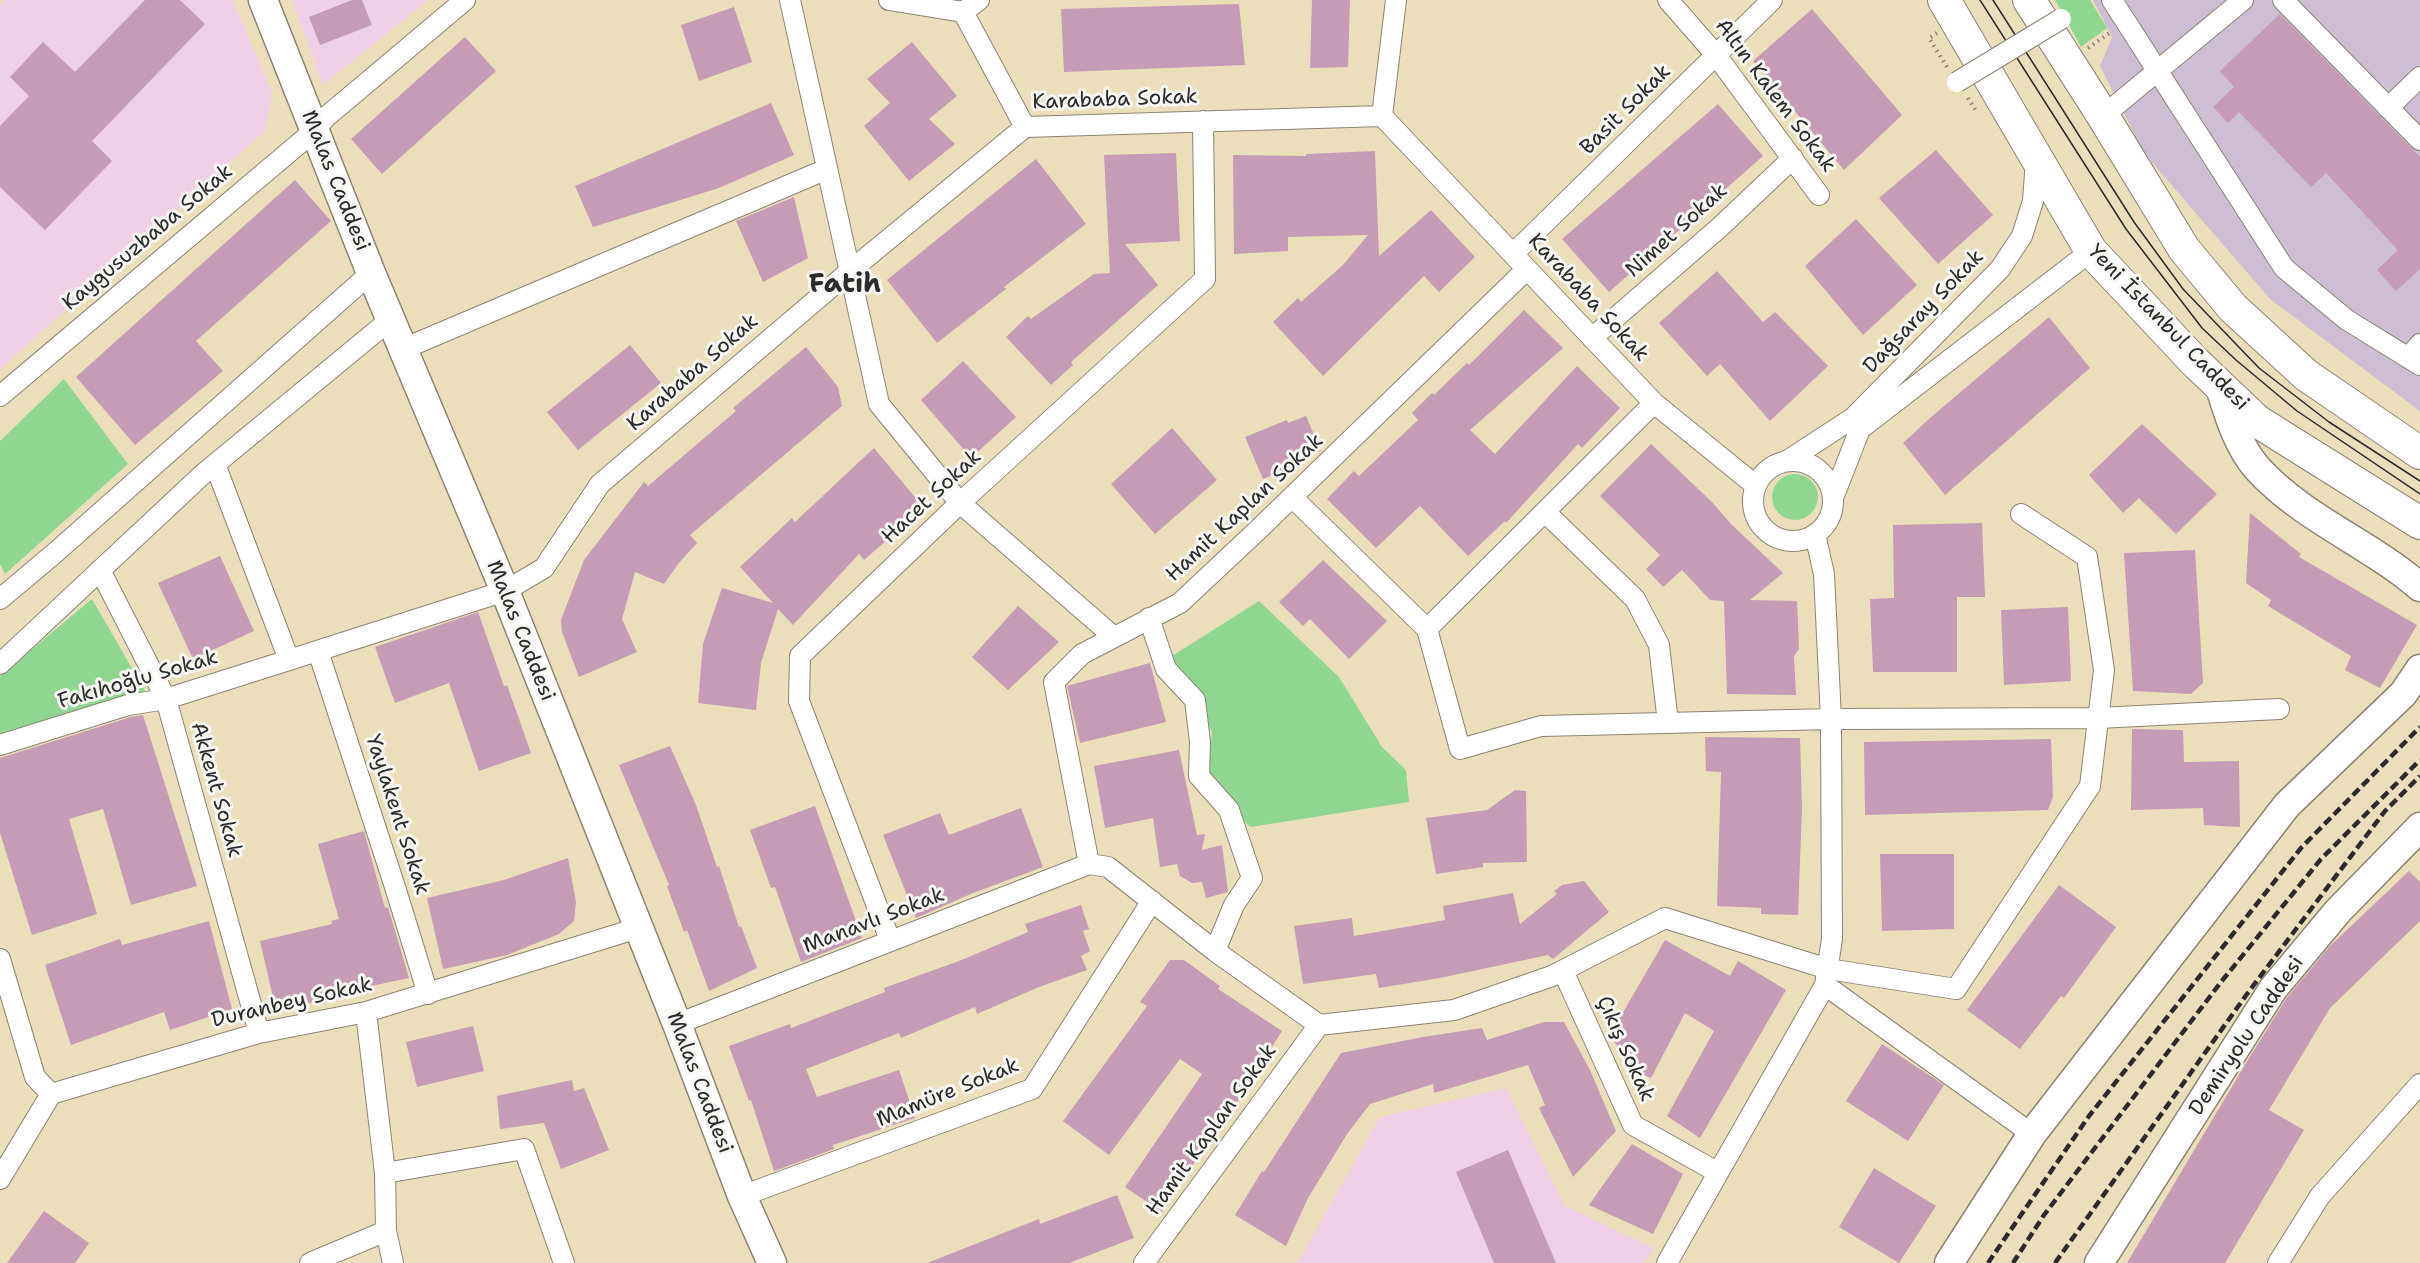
<!DOCTYPE html>
<html>
<head>
<meta charset="utf-8">
<style>
  body { margin:0 }
  canvas { display:block; background:#ebdebb }
</style>
</head>
<body>
<canvas width="2420" height="1263"></canvas>
<script>
const c = document.querySelector('canvas').getContext('2d');
c.lineJoin = 'round';
function fill(path, color) { c.fillStyle = color; c.fill(path, 'evenodd'); }
function trace(path, color, width, dash) { c.strokeStyle = color; c.lineWidth = width; c.lineCap = dash ? 'butt' : 'round'; c.setLineDash(dash || []); c.stroke(path); }
function write(font, color, halo, rows, align = 'center') {
  c.font = font + ' "Shantell Sans",sans-serif'; c.lineWidth = 6; c.setLineDash([]); c.textBaseline = 'middle'; c.strokeStyle = halo; c.fillStyle = color; for (const [text, x, y, turn = 0] of rows) {
    c.save(); c.translate(x, y); c.rotate((+turn || 0) * Math.PI / 180); c.textAlign = isNaN(turn) ? turn : align; if (halo) c.strokeText(text, 0, 0); c.fillText(text, 0, 0); c.restore();
  }
}
fill(new Path2D(`
  M5,0H233L272,93L265,131L0,369V5Z
  M292,0H428L323,85Z
  M1506,1088L1564,1205L1653,1248L1644,1263H1297L1380,1117Z`), '#efd0e7');
fill(new Path2D(`
  M2093,0H2420V411L2270,299L2144,153L2100,66L2112,37Z`), '#cdbed3');
fill(new Path2D(`
  M2055,0H2090L2107,28L2081,47Z
  M64,379L128,464L5,574L0,564V441Z
  M1772 497a23 23 0 1 1 46 0a23 23 0 1 1-46 0Z
  M92,599L145,691L0,736V676Z
  M1259,601L1339,677L1382,747L1406,770L1409,802L1251,827L1215,800L1209,774L1212,732L1172,656Z`), '#8fd791');
fill(new Path2D(`
  M145,0H180L205,24L92,141L112,161L45,230L0,187V126L29,96L10,77L43,42L75,72Z
  M352,0H362L372,25L320,45L309,17Z
  M1312,0H1350L1348,67L1310,68Z
  M1239,4L1245,65L1064,72L1061,9Z
  M734,7L752,62L699,81L681,25Z
  M1812,9L1902,115L1844,170L1753,61Z
  M2280,14L2420,157V269L2396,291L2377,270L2398,250L2326,173L2311,187L2239,112L2228,123L2213,107L2234,87L2220,71Z
  M465,37L496,71L382,174L351,139Z
  M912,42L957,96L929,119L955,144L909,181L864,126L890,103L867,79Z
  M771,103L794,155L719,188L593,227L575,186Z
  M1718,104L1763,156L1609,292L1562,239Z
  M1936,150L1993,215L1938,264L1879,198Z
  M1375,151L1379,256L1431,210L1475,257L1439,292L1424,276L1323,376L1273,322L1298,298L1301,302L1343,265L1368,235L1288,237V251L1234,254L1233,155L1306,156V154Z
  M1176,153L1180,241L1125,244L1158,285L1071,362L1073,365L1051,385L1006,337L1028,316L1031,319L1094,274L1110,273L1104,155Z
  M1036,159L1086,224L1004,287L1006,289L937,343L887,280Z
  M295,180L331,221L196,341L223,371L135,445L76,377Z
  M794,197L808,258L763,282L736,221Z
  M1856,219L1917,285L1863,335L1805,266Z
  M1717,271L1763,322L1775,312L1828,366L1770,421L1720,364L1707,376L1659,323Z
  M1524,310L1563,348L1470,430L1495,454L1577,366L1620,408L1582,448L1578,444L1506,523L1505,521L1468,556L1420,506L1376,548L1327,499L1354,471L1359,476L1418,420L1412,413L1432,393L1434,395L1467,363L1469,365Z
  M2049,317L2090,368L1945,495L1903,443L1930,418Z
  M630,345L661,383L578,450L547,412Z
  M806,347L838,387L842,406L690,535L697,543L678,564L664,584L635,572L622,619L637,652L579,677L562,632L561,620L584,560L644,482L648,486L736,411L733,408Z
  M963,361L1016,417L971,458L921,400Z
  M1306,416L1321,451L1303,459L1304,462L1263,479L1245,437L1287,420L1288,423Z
  M2142,424L2217,494L2176,534L2139,498L2123,513L2089,475Z
  M1172,428L1217,480L1155,534L1111,484Z
  M1651,444L1712,502L1731,524L1783,573L1750,600L1797,601L1799,649L1794,656L1796,695L1727,694L1724,601L1710,600L1682,570L1663,587L1646,569L1660,555L1600,496Z
  M874,448L924,508L864,560L859,554L793,625L778,609L761,663L756,710L698,703L703,644L722,588L773,603L740,567L792,518L795,522Z
  M2250,513L2301,554L2299,557L2417,625L2380,688L2345,670L2351,656L2268,606L2271,600L2246,583Z
  M1982,523L1985,597H1957V672H1873L1870,599L1894,598L1893,525Z
  M2195,550L2203,683L2191,694L2133,691L2124,553Z
  M220,556L254,631L193,659L158,583Z
  M1323,560L1387,621L1349,659L1310,619L1303,626L1279,602Z
  M1018,606L1059,642L1008,690L972,657Z
  M2068,607L2071,681L2004,685L2001,610Z
  M478,612L504,686L507,685L531,753L479,771L449,683L395,703L375,647Z
  M1150,663L1166,722L1080,743L1067,686Z
  M143,715L197,886L131,905L103,809L69,819L97,914L32,935L0,833V758L131,717Z
  M2132,729L2183,730L2184,762L2239,761L2240,827L2204,825L2203,808L2131,810Z
  M1705,737L1800,738L1802,808L1798,915L1761,914V908L1717,906L1721,772L1706,771Z
  M2051,739L2053,797L2048,810L1865,815L1864,742Z
  M670,746L696,805L717,867L719,866L739,927L741,926L757,968L709,991L687,930L684,932L667,886L669,885L619,765Z
  M1179,750L1197,835L1205,834L1202,850L1222,845L1228,892L1206,898L1202,882L1192,883L1180,876L1177,864L1160,867L1153,818L1105,828L1094,766Z
  M1515,790L1526,791L1527,862L1483,863V867L1436,874L1426,818L1487,810Z
  M815,806L862,938L801,962L775,887L771,888L750,830Z
  M1021,808L1043,867L973,893L916,918L883,835L940,813L949,835Z
  M364,831L385,908L388,907L409,978L333,994V998L276,1010L260,941L332,924L331,921L339,919L318,844Z
  M1880,854H1954V929L1882,931Z
  M568,858L576,902L574,921L559,934L507,955L443,969L427,898L504,880Z
  M2409,871L2420,882V921L2330,1008L2269,1110L2304,1130L2225,1263H2127L2246,1063L2286,999L2330,946Z
  M1584,881L1609,912L1553,959L1548,955L1440,978L1379,988L1376,974L1303,984L1294,926L1352,918L1354,936L1445,920L1443,906L1513,893L1520,924L1557,894L1554,891L1562,885Z
  M2059,885L2116,927L2064,998L2061,996L2020,1049L1967,1010Z
  M1081,905L1089,929L1083,931L1090,951L1081,956L1087,970L1039,987L977,1014L975,1007L901,1038L899,1033L806,1069L817,1097L899,1070L915,1118L833,1145L834,1149L774,1171L751,1100L749,1101L729,1046L790,1024L791,1028L885,992L884,988L959,961L1028,932L1025,924Z
  M209,921L232,1009L170,1030L164,1012L71,1045L45,965L120,939L122,945Z
  M1665,940L1730,976L1738,961L1786,990L1700,1138L1667,1116L1714,1031L1685,1013L1651,1078L1626,1067L1611,1033Z
  M1170,960H1184L1220,986L1218,989L1282,1031L1211,1144L1208,1142L1162,1212L1125,1187L1202,1074L1180,1059L1109,1155L1063,1121L1147,1006L1140,1002Z
  M1544,1022H1564L1590,1070L1616,1131L1573,1177L1539,1108L1545,1105L1528,1065L1434,1093L1433,1084L1370,1104L1347,1134L1308,1198L1286,1246L1235,1215L1262,1171L1264,1172L1341,1053L1423,1037L1482,1028L1487,1040Z
  M473,1026L484,1071L417,1087L406,1042Z
  M1882,1044L1944,1085L1908,1141L1846,1101Z
  M572,1080L574,1091L584,1088L609,1150L561,1169L544,1123L500,1129L497,1096Z
  M1632,1144L1683,1174L1653,1234L1589,1205Z
  M1508,1150L1547,1242L1556,1263H1494L1456,1172Z
  M1874,1168L1936,1206L1899,1263L1839,1227Z
  M1117,1195L1134,1238L1069,1263H927L1039,1219L1040,1224Z
  M44,1211L89,1243L75,1263H7Z`), '#c69bb5');
const street = new Path2D(`
  M790,0L879,404L960,503L1114,637
  M889,0L963,12L979,0
  M1668,0L1716,55L1819,195
  M2112,0L2284,268L2347,320L2420,365
  M2283,0L2420,140
  M963,12L1025,127
  M2388,108L2420,77
  M1382,116L1396,0
  M2103,116L2243,0
  M1513,254L1772,0
  M1527,269L1260,528L1180,603L1082,654L1054,682L1089,864L1108,867L1215,951L1319,1025L1454,1010L1552,976L1665,918L1828,969L1956,989L2090,786L2104,670L2087,557L2021,514
  M1592,338L1720,227L1793,158
  M403,349L827,169
  M2408,358L2420,344
  M0,396L314,131L326,117L465,0
  M1787,461L1853,418L2000,269L2022,236L2033,201L2036,160
  M1753 501a40 40 0 1 1 80 0a40 40 0 1 1-80 0Z
  M215,464L289,660L505,591L544,568L600,484L850,271L1025,127L1382,116L1654,403L1755,485
  M1292,497L1427,629L1460,749L1541,726L1831,719L2098,718L2279,709
  M1833,498L1860,429L2091,251
  M1545,512L1635,599L1659,645L1668,723
  M100,570L166,699L259,1033
  M0,599L56,552L371,273
  M1149,618L1166,669L1195,700L1200,742L1199,776L1229,810L1252,878L1234,905L1215,951
  M1427,629L1654,403
  M318,651L395,887L428,994
  M0,664L202,475L391,319
  M0,745L128,705L166,699L289,660
  M890,940L799,701L800,656L960,503L1205,279L1203,121
  M0,959L35,1077L51,1094
  M1563,971L1633,1125L1717,1172
  M1825,985L2032,1134
  M366,1012L385,1173L386,1231L393,1263
  M677,1024L1089,864
  M385,1173L524,1149L564,1263
  M0,1179L51,1094L259,1033L366,1012L638,928
  M742,1196L1032,1089L1152,901
  M310,1263L386,1231
  M1144,1263L1319,1025
  M1667,1263L1825,985L1832,939L1831,719L1824,574L1815,534
  M2278,1263L2320,1196L2420,1084`);
const secondary = new Path2D(`
  M263,0L371,273L505,591L677,1024L742,1196L772,1263
  M2219,384C2228,413 2237,445 2257,468C2302,518 2369,543 2420,587
  M1949,1263L2032,1134L2287,805L2403,694L2420,669
  M2099,1263L2273,989L2338,911L2420,827`);
const primary = new Path2D(`
  M1944,0L2091,251L2195,362L2257,421L2420,523
  M2029,0L2103,116L2184,249L2233,308L2306,375L2420,453`);
trace(street, '#8b8473', 22);
trace(secondary, '#8b8473', 31);
trace(primary, '#8b8473', 34);
trace(new Path2D(`
  M1937,33L1929,38L1947,67
  M2088,48L2111,32
  M1968,98L1977,112`), '#8b8473', 4, [1.5, 4.5]);
trace(street, '#fff', 20);
trace(secondary, '#fff', 28);
trace(primary, '#fff', 32);
trace(new Path2D(`
  M1980,0L2126,229L2202,328L2236,360L2297,411L2420,494
  M1993,0L2134,222L2183,289L2259,368L2329,422L2420,481`), '#2b2b2b', 1.5);
trace(new Path2D(`
  M1988,1263L2089,1116L2301,848L2420,727
  M2013,1263L2044,1215L2221,982L2321,859L2420,760
  M2055,1263L2247,994L2385,811L2420,776`), '#2b2b2b', 4.5, [9, 4.5]);
const streetBridge = new Path2D(`
  M1957,82L2061,19`);
trace(streetBridge, '#8b8473', 22, []);
trace(streetBridge, '#fff', 20);
write('21px', '#2b2b2b', '#f6f6f2', [
  ["Altın Kalem Sokak",1775,96,53],
  ["Karababa Sokak",1115,100,-2],
  ["Basit Sokak",1626,110,-45],
  ["Malas Caddesi",335,181,68],
  ["Nimet Sokak",1677,231,-42],
  ["Kaygusuzbaba Sokak",148,238,-40],
  ["Karababa Sokak",1588,298,47],
  ["Dağsaray Sokak",1924,312,-46],
  ["Yeni İstanbul Caddesi",2168,328,46],
  ["Karababa Sokak",693,373,-41],
  ["Hacet Sokak",932,497,-43],
  ["Hamit Kaplan Sokak",1245,508,-43],
  ["Malas Caddesi",520,631,68],
  ["Fakıhoğlu Sokak",138,680,-16],
  ["Akkent Sokak",216,790,74],
  ["Yaylakent Sokak",397,815,72],
  ["Manavlı Sokak",874,921,-21],
  ["Duranbey Sokak",292,1003,-13],
  ["Demiryolu Caddesi",2247,1036,-56],
  ["Çıkış Sokak",1625,1049,66],
  ["Malas Caddesi",699,1083,69],
  ["Mamüre Sokak",948,1093,-22],
  ["Hamit Kaplan Sokak",1212,1130,-54]
]);
write('bold 27px', '#2b2b2b', '#f6f6f2', [
  ["Fatih",845,285]
]);
</script>
</body>
</html>
